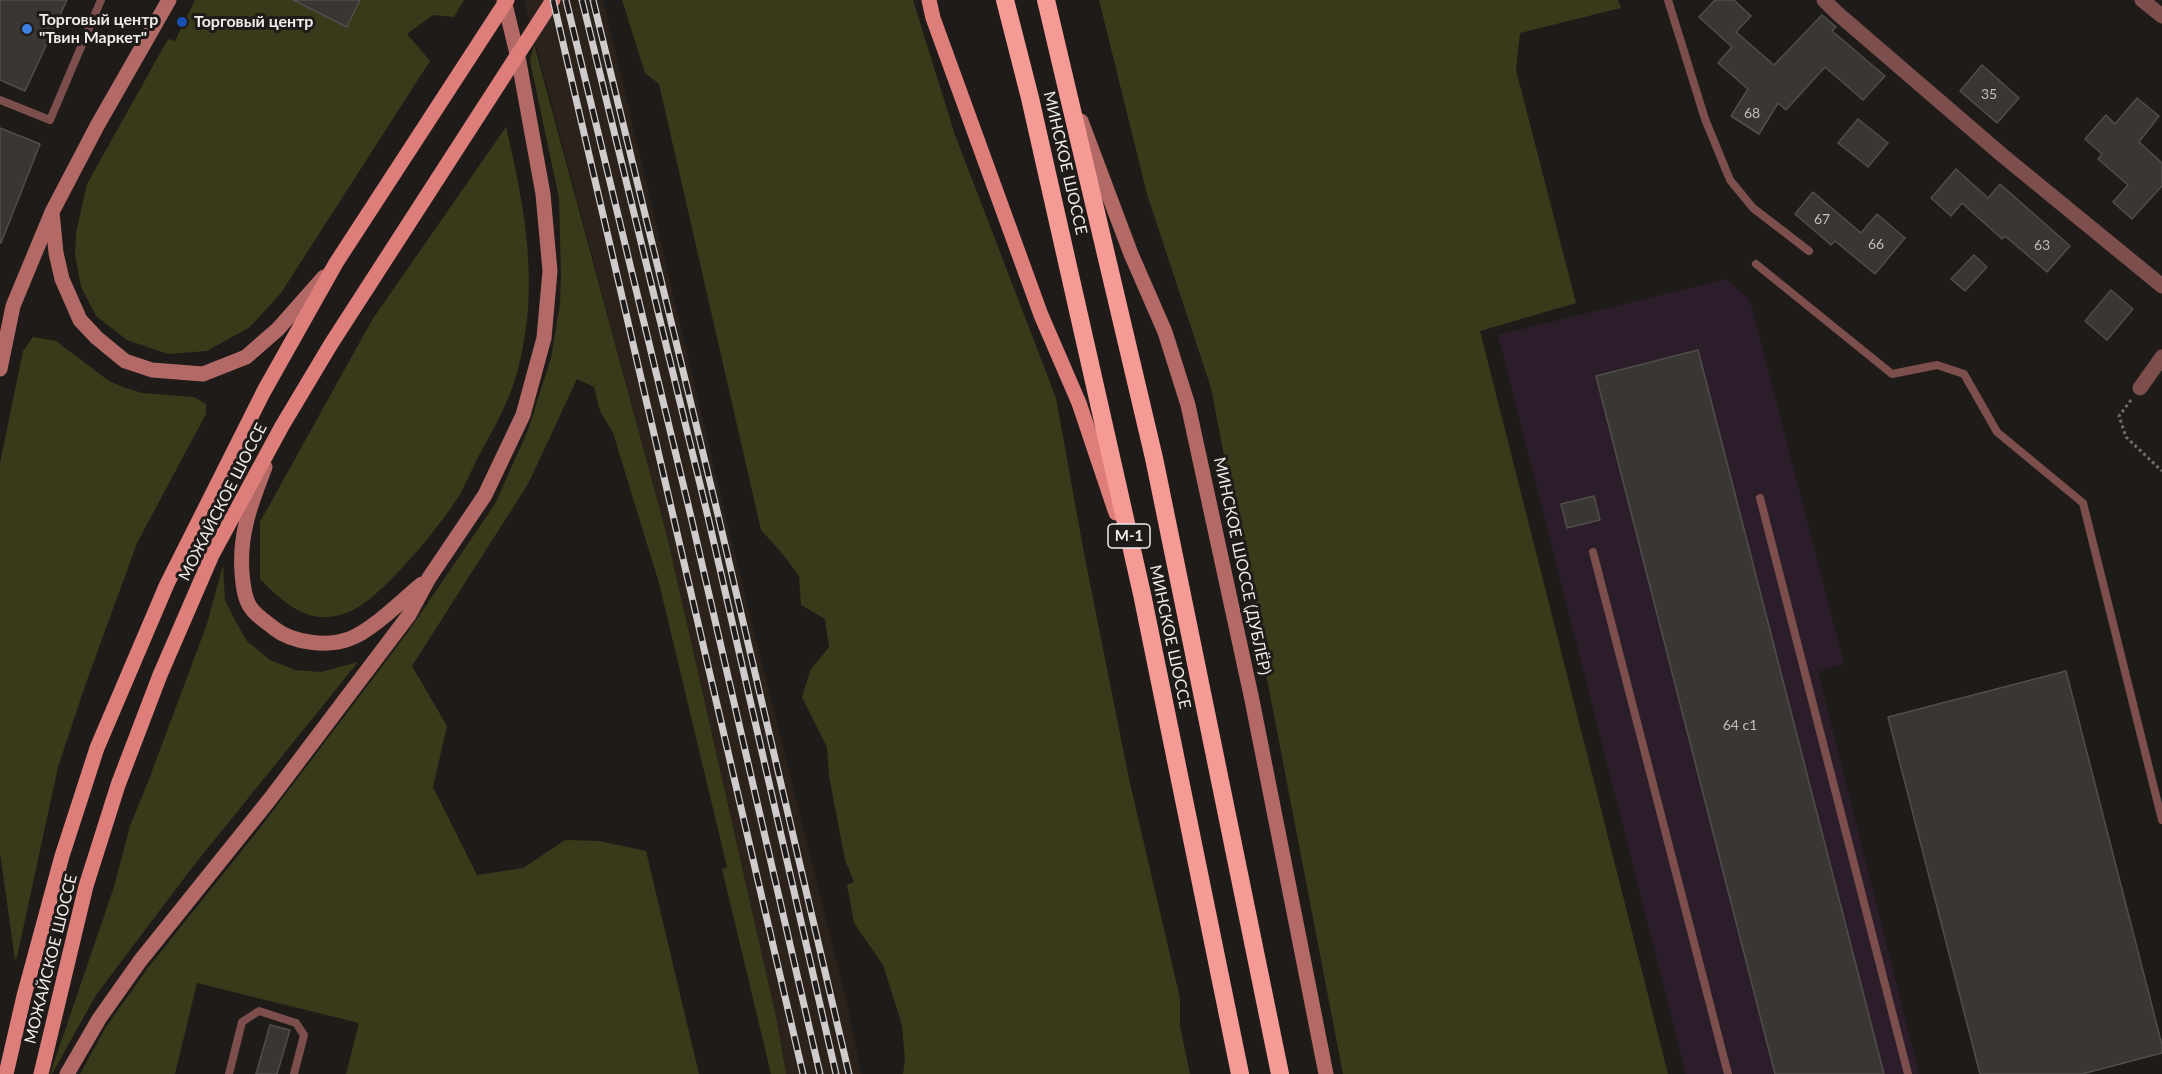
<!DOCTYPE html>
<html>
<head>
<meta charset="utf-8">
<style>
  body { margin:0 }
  canvas { display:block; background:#1e1b19 }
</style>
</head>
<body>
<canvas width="2162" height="1074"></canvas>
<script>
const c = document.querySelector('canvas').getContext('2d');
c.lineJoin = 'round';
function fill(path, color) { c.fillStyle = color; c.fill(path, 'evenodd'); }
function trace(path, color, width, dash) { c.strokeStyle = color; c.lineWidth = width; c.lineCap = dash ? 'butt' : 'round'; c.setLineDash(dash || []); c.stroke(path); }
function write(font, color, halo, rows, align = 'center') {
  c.font = font + ' Lato,sans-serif'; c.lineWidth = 6; c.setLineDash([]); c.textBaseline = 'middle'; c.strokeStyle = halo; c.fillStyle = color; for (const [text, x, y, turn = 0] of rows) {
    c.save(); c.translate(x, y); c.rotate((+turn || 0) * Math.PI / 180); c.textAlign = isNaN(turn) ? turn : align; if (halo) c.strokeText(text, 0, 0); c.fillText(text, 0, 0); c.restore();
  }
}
fill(new Path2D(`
  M1726,279L1750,300L1844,664L1818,672L1919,1074H1686L1498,335Z`), '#2b1e2a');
fill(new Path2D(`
  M524,0H603L731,538L847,1003L861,1074H786L777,1021L667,536Z`), '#2b221c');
fill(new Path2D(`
  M195,0H464L454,17L433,15L407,34L430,61L281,293L250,327L207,351L168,354L127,340L96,316L81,287L75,255L76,233L87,184L168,39L175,41Z
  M622,0H913L955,135L1056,398L1083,548L1129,779L1180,998V1026L1190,1074H903L905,1060L902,1025L883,965L854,923L847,885L854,882L845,860L829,776L827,747L802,697L811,669L829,647L825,619L801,605L799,576L781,552L761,530L659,84L645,73Z
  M1099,0H1618L1621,8L1520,33L1516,70L1576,303L1480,331L1668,1074H1343L1211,388L1147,194Z
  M534,44L667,536L777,1021L786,1074H771L722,869L727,867L659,583L613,433L600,411L594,387L577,379L528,484L412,666L447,726L433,787L477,875L523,868L565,840L599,841L646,851L699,1074H346L359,1023L197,983L175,1074H80L106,1027L147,969L260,828L408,632L495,504L528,430L551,358L560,304L561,276L559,198L530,61Z
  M506,127C525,208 540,286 518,369C510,401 493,430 477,459C471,471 466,484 459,496C440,526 383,597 351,611C343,615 329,618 320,617C296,615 276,595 260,579V522L372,320Z
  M33,337L56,341L109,381L123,387L142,393L194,397L206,404V414L137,543L86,683L58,767L17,957L15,960L0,852V463L23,351Z
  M223,565L225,600L236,622L247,641L270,660L295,670L321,672L358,662L191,869L96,995L52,1074H50L114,887L130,826L148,782L207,624Z`), '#383a19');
const building = new Path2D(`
  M0,0H67L25,91L0,80Z
  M293,0H360L347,27Z
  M1715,0H1734L1751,16L1736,32L1774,65L1822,15L1836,27L1832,31L1885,76L1863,100L1825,67L1786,110L1778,103L1759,134L1731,116L1748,89L1718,63L1732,47L1699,17Z
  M1982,65L2019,98L1997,123L1960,91Z
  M2137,98L2159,116L2139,142L2162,163V186L2132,219L2113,202L2128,185L2098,159L2102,154L2085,139L2106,115L2115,124Z
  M1858,119L1888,143L1868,167L1838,143Z
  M0,128L40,144L1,243H0Z
  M1956,169L1988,198L2000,184L2070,246L2047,272L2005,236L2002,239L1962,203L1951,216L1931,198Z
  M1813,192L1861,233L1877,214L1905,238L1875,274L1835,241L1831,245L1795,214Z
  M1974,255L1987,267L1965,291L1951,279Z
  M2111,290L2133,309L2107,340L2085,321Z
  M1698,350L1884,1074H1775L1596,376Z
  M1594,496L1600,520L1567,528L1561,504Z
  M2066,671L2162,1045V1053L2082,1074H1980L1888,717Z
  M270,1025L290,1030L277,1074H256Z`);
fill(building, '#393633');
trace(building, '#514d4a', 1.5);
trace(new Path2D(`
  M2131,400L2119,416L2126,437L2162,471`), '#6f6c6a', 3, [3, 3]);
trace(new Path2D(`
  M1668,0L1705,119L1730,180L1753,208L1809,251
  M0,100L50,120L101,0
  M1756,264L1892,374L1937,365L1964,374L1997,432L2083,503L2162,820
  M1760,498L1908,1074
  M1593,552L1728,1074
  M229,1074L242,1022L259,1011L296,1023L304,1035L294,1074`), '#7c4e4c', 8);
trace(new Path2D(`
  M1824,0L1837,13L2002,155L2162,286
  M2142,0L2162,16
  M2140,388L2162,357`), '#7c4e4c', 15);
trace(new Path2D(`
  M1081,121L1131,254L1165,332L1188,405L1252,700L1326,1074
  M52,212L56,253L62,279L80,320L97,338L125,361L152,370L203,374L246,357L278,329L324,277
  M0,369L13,306L52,212L97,126L169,0
  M265,467C251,504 239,533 242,573C243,584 244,599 251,608C256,616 268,623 275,629C293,643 328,647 349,639C372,631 403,599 422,584
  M67,1074L99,1019L140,961L270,799L409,615L429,578L485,495L523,415L544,338L550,271L543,194L519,62L504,0`), '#b36966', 15);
trace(new Path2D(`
  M929,0L933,18L1041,315L1079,403L1116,513
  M6,1074L24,996L62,856L97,748L167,584L264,391L336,263L507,0
  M41,1074L86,886L118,785L160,675L212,555L282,426L331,344L553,0`), '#dd7e7b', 15);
trace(new Path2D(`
  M1005,0L1030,98L1142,594L1240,1074
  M1046,0L1154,458L1280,1074`), '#f69a96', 18);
const rail = new Path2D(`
  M553,0L803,1074
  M566,0L692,521L820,1074
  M582,0L708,517L836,1074
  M593,0L718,515L849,1074`);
trace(rail, '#cfcccb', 7);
trace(rail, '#1e1b19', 4.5, [14]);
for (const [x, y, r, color] of [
  [182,22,6,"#1a4fb4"],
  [27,29,6,"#3f7fe0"]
]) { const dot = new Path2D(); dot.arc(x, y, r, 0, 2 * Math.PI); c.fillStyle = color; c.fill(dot); trace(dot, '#1e1b19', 2); }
write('14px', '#c2bebd', null, [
  ["35",1989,94],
  ["68",1752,113],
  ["67",1822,219],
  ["66",1876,244],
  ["63",2042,245],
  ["64 с1",1740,725]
]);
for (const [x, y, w] of [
  [1129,536,42]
]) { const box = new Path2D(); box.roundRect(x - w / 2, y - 12, w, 24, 4.5); c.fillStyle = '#1e1b19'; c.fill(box); trace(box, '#efeceb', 1.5); }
write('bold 15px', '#efeceb', null, [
  ["М-1",1129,536]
]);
write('bold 16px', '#efeceb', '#1e1b19', [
  ["Торговый центр",39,20],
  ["\"Твин Маркет\"",39,38],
  ["Торговый центр",194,22]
], 'left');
write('16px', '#efeceb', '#1e1b19', [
  ["МИНСКОЕ ШОССЕ",1065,163,77],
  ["МОЖАЙСКОЕ ШОССЕ",223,502,-63],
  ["МИНСКОЕ ШОССЕ (ДУБЛЁР)",1242,566,78],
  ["МИНСКОЕ ШОССЕ",1170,637,78],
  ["МОЖАЙСКОЕ ШОССЕ",51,959,-76]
]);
</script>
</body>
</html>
